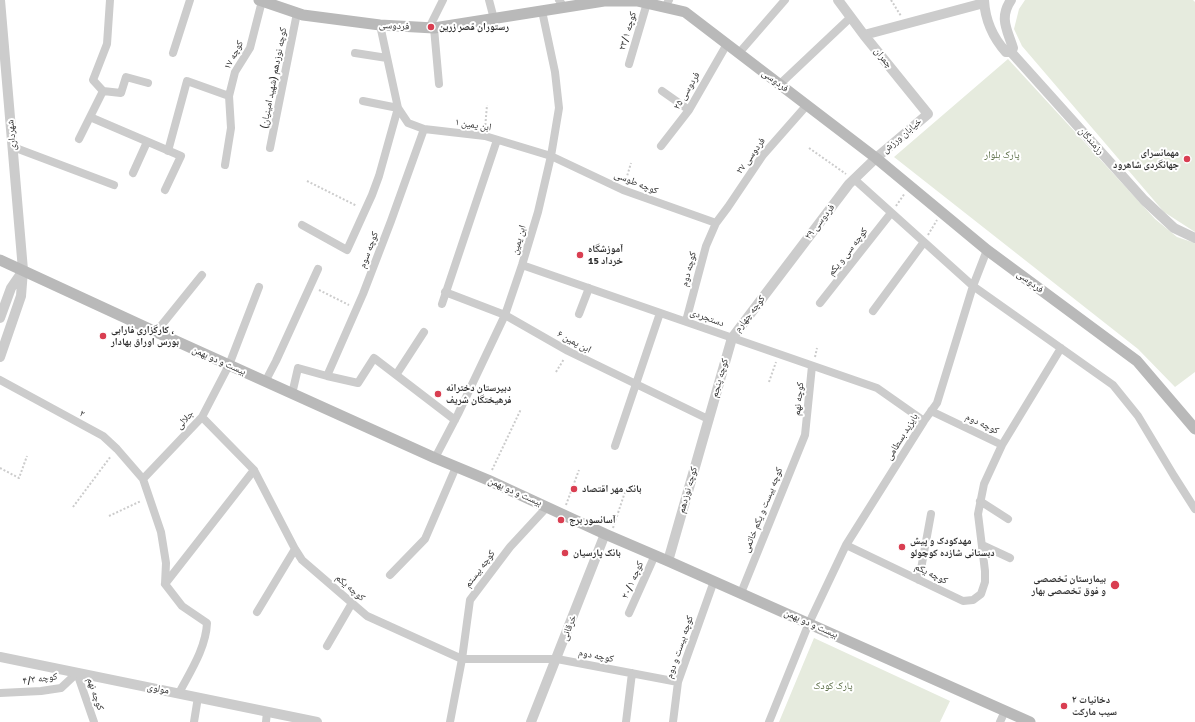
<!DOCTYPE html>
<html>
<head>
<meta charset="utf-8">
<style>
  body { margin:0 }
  canvas { display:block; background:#fff }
</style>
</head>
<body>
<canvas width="1195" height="722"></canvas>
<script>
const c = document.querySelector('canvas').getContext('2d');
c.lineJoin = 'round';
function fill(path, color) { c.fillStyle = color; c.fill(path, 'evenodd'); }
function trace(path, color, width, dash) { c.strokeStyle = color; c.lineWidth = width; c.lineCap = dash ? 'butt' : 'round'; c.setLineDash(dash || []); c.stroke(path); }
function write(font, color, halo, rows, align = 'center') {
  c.font = font + ' Signika,"Noto Naskh Arabic",sans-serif'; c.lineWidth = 4; c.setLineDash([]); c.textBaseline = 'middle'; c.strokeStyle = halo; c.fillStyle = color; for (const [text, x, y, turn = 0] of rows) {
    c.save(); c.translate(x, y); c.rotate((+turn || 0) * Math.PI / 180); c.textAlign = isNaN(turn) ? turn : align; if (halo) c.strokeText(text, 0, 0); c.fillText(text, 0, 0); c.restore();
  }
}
fill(new Path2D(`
  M1025,0H1193L1195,2V232L1164,212L1022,46L1014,29L1019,9Z
  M1008,59L1155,219L1177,237L1195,243V372L1175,387L1138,349L894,157Z
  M814,638L950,701L940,722H779Z`), '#e6ebde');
trace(new Path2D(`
  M891,0L901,16
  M485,129L487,105
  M809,148L846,174
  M307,181L357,206
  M625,183L631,163
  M896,206L905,193
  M928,235L937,220
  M319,290L349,305
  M815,357L817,348
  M556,372L564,359
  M769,382L776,362
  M0,468L19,478L27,456
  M492,470L521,409
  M566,505L579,470
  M73,507L111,456
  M109,516L141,501
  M613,528L625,492`), '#ccc', 2, [2, 2]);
trace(new Path2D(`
  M110,0L107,44L93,80L103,91L121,93L126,77L148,83
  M489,0L494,19
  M559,0L564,7
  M665,7L669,0
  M380,25L398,108L408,123L424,129L485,136L551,156L623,190L716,223
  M429,28L443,0
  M434,28L439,84
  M173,53L190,0
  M355,53L387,58
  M739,53L785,0
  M629,64L647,3
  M780,84L851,17
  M662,91L689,110
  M363,101L398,108
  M90,117L181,156L165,190
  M79,139L103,91
  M661,146L689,110L727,44
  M13,147L114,185
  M270,148L297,13
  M168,151L187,81L229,96
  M225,165L231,128L229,96L235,72L250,48L262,1
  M133,173L147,142
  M854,179L973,286L1113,385L1138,416L1174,476L1195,509
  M302,225L347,250L372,195L379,176L398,108
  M522,265L877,388L924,421
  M445,292L505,315L568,351L708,419
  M820,303L891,213
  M442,304L497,140
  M873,311L924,242
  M579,314L589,288
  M686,321L706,246L716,223L728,207L763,155L807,105
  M156,332L202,275
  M396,375L424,332
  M327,376L363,294L391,221L424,129
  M0,380L103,436L117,449L143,479L161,532L166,563L165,584L182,606L207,623C206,648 190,672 179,693
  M265,382L276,361L318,269
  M292,394L298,368L327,376L358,383L374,358L455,420
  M931,411L1002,445
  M202,417L254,470L295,549L302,560L367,616L462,659H557L678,682
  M615,446L660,313
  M435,458L458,414L505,315L522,265L538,212L551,156L559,108L555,72L542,11
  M143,479L202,417L229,365L259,287
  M980,501L1008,519
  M846,545L963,601L973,600L981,594L985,582V571L978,514L984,484L1002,445L1061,348
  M982,545L1010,558
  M390,575L425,539L456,467
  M919,580L931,514
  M165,584L254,470
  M741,593L805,435L812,366
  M257,612L295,549
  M629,613L655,555
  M327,646L352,603
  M0,693L41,691L61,688L77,673L94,722
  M194,722L198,697
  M266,722L267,712
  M450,722L462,659L470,600L510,547L547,507
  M626,722L632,673
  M673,722L678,682L714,581
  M769,722L809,623L846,545L924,421L937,403L973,286L987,250
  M1000,722L1005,711`), '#ccc', 8);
trace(new Path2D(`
  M984,0C985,19 993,38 1006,52H1011L1013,48C1007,29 999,18 1011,0
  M864,35L984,3
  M1011,52L1144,200L1174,228L1195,238
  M0,318L11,288L22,272
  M0,357L21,296L23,270L0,0
  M668,561L732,338L849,184L876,158L928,114L864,35L838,0
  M0,657L317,722
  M531,722L605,534`), '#ccc', 10);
trace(new Path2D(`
  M259,0L303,15L380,25L434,28L604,1H637L685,12L876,158L987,250L1137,361L1195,429
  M0,260L156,332L435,458L488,480L605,534L668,561L1030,722`), '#b9b9b9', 11);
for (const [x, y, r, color] of [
  [431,27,4,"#d93e51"],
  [1187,159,4,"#d93e51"],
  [580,255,4,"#d93e51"],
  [103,336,4,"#d93e51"],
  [438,394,4,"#d93e51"],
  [574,489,4,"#d93e51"],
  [561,520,4,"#d93e51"],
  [902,547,4,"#d93e51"],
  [565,553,4,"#d93e51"],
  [1115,585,5,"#d93e51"],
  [1064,706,4,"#d93e51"]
]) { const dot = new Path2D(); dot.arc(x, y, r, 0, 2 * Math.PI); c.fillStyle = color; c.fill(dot); trace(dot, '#fff', 1.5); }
write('10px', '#2f2f2f', '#fff', [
  ["فردوسی",394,26,3],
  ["کوچه ۲۳/۱",628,31,-73],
  ["۱۷ کوچه",234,55,-63],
  ["چمران",883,58,51],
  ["کوچه نوزدهم (شهید امینیان)",274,78,-79],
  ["فردوسی",775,81,37],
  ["فردوسی ۲۵",687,91,-59],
  ["ابن یمین ۱",473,125,9],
  ["شهرداری",12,135,-95],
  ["خیابان ورزش",902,136,-40],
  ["رزمندگان",1091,141,48],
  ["فردوسی ۲۷",751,156,-54],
  ["کوچه طوسی",636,183,22],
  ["فردوسی ۲۹",820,222,-52],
  ["ابن یمین",519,240,-74],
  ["کوچه سوم",369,250,-69],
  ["کوچه سی و یکم",848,252,-52],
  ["کوچه دوم",689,269,-75],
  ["فردوسی",1030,282,37],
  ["کوچه چهارم",750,314,-52],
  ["دستجردی",707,318,20],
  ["ابن یمین ۶",574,342,28],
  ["بیست و دو بهمن",219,361,24],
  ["کوچه پنجم",720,378,-74],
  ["کوچه نهم",799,399,-84],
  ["۲",82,414,28],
  ["جلالی",185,420,-48],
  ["کوچه دوم",982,424,25],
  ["بایزید بسطامی",902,437,-58],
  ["کوچه نوزدهم",688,490,-74],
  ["بیست و دو بهمن",515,492,24],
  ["کوچه بیست و یکم خاتمی",763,510,-68],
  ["کوچه بیستم",480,569,-53],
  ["کوچه یکم",931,574,26],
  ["کوچه ۲۰/۱",633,580,-66],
  ["کوچه یکم",350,588,41],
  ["بیست و دو بهمن",811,624,24],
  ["خرقانی",569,628,-69],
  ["کوچه بیست و دوم",680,647,-71],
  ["کوچه دوم",596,656,11],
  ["کوچه ۴/۳",40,679,-8],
  ["مولوی",158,689,11],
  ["کوچه نهم",95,694,71]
]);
write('bold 10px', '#2f2f2f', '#fff', [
  ["رستوران قصر زرین",439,27],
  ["مهمانسرای",1179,153,"right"],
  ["جهانگردی شاهرود",1179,165,"right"],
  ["آموزشگاه",588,249],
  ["15 خرداد",588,261],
  ["کارگزاری فارابی ،",111,330],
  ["بورس اوراق بهادار",111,342],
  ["دبیرستان دخترانه",446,388],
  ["فرهیختگان شریف",446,400],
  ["بانک مهر اقتصاد",582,489],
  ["آسانسور برج",569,520],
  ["مهدکودک و پیش",910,541],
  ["دبستانی شازده کوچولو",910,553],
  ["بانک پارسیان",573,553],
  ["بیمارستان تخصصی",1106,579,"right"],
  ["و فوق تخصصی بهار",1106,591,"right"],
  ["دخانیات ۲",1072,700],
  ["سیب مارکت",1072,712]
], 'left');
write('10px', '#556840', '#fff', [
  ["پارک بلوار",1002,155],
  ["پارک کودک",833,686]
]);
</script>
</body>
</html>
